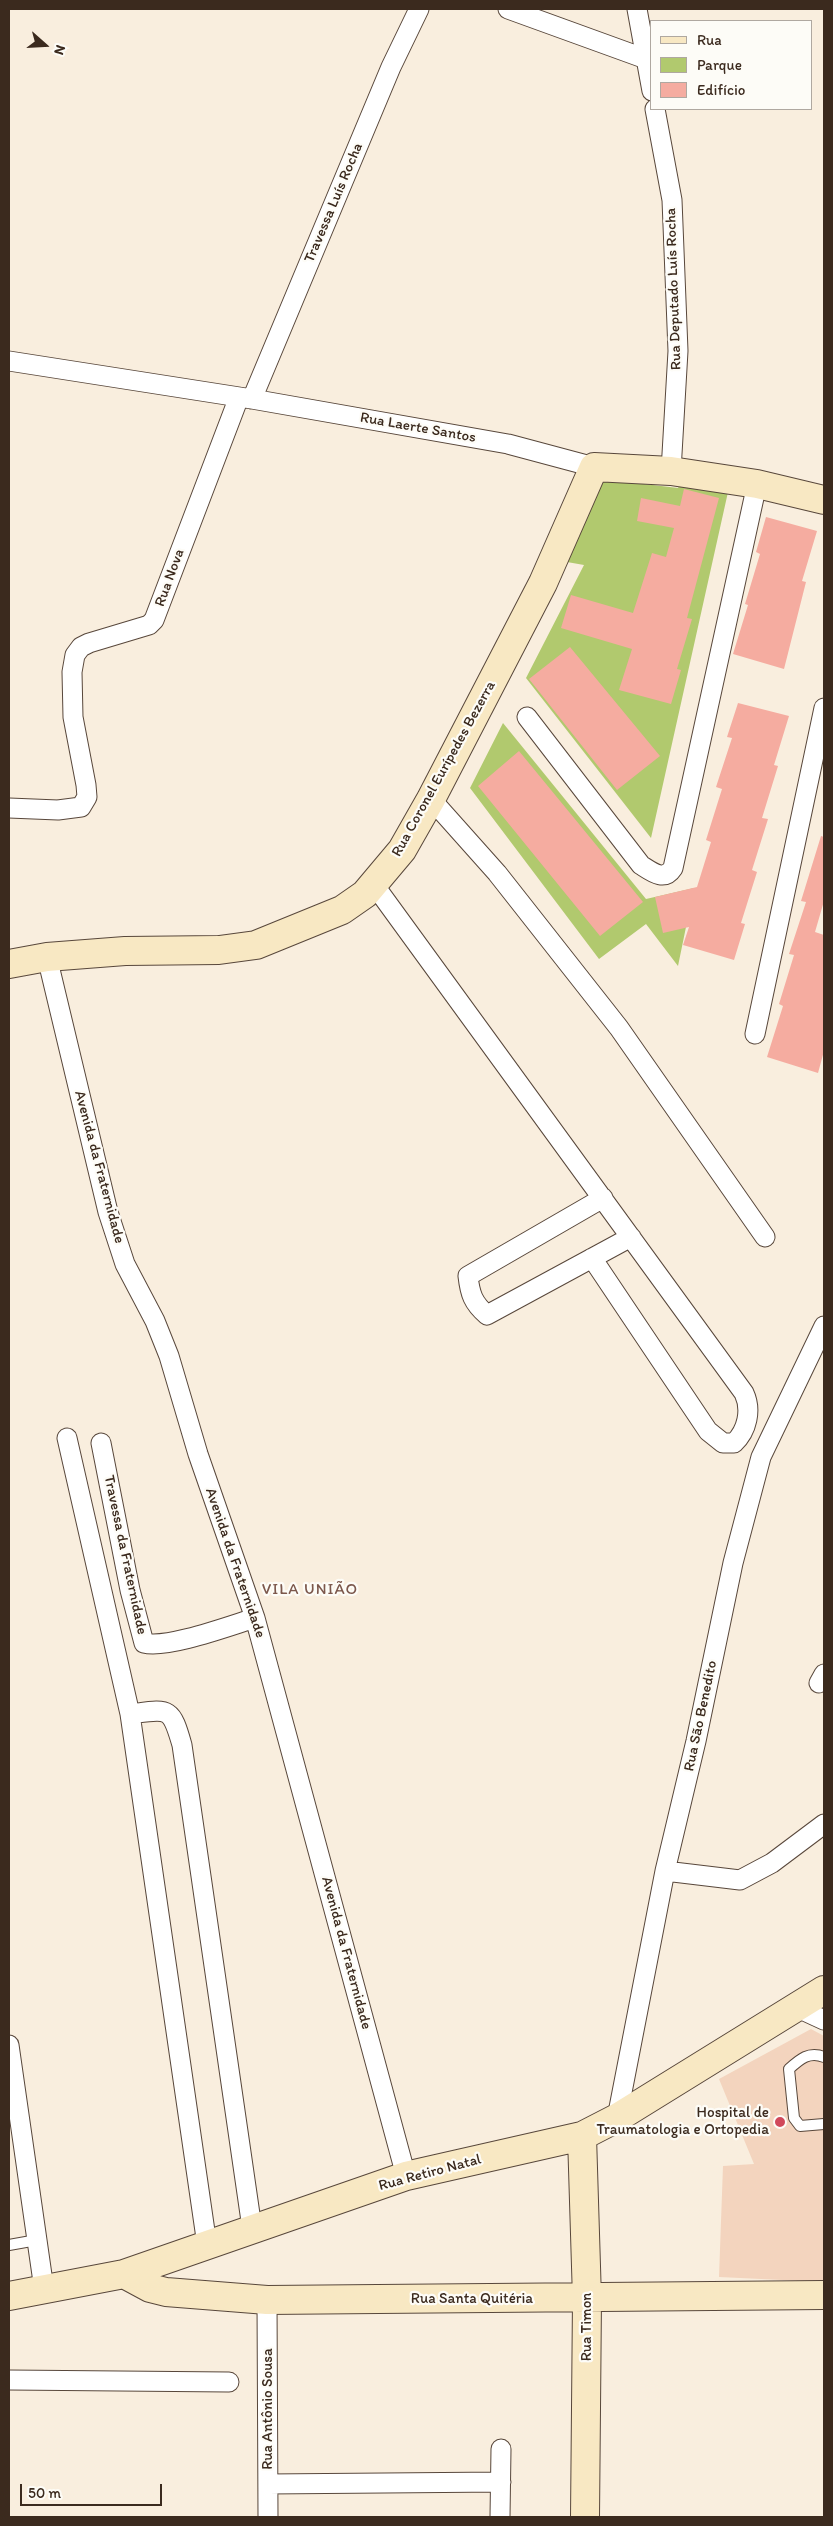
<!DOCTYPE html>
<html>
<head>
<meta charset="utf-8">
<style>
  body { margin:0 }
  #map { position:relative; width:833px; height:2526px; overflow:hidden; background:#f9eede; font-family:Itim,sans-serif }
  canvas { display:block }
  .frame { position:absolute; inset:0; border:10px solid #3b2a1e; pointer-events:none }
  .legend { position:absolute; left:650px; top:20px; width:162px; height:90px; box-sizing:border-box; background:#fdfcf7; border:1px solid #afa8a0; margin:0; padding:6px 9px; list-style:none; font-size:15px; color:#3b2a1e }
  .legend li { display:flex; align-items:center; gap:10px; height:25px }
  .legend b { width:25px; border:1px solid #afa8a0 }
  .north { position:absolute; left:20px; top:20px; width:50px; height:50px; -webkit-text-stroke:4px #fdfcf7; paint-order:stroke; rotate:109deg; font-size:14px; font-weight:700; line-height:20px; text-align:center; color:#3b2a1e }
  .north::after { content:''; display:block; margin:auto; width:18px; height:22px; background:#3b2a1e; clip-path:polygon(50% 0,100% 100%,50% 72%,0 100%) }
  .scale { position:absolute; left:20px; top:2484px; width:142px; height:22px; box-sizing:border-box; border:2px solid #3b2a1e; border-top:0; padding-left:6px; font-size:15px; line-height:18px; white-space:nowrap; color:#3b2a1e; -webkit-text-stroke:4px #fdfcf7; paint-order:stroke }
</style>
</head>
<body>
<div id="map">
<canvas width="833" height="2526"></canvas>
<div class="frame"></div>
<ul class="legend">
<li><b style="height:6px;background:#f8e8c3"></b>Rua</li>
<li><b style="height:14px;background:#b1c96e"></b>Parque</li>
<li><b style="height:14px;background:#f5aca0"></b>Edifício</li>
</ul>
<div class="north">N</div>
<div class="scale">50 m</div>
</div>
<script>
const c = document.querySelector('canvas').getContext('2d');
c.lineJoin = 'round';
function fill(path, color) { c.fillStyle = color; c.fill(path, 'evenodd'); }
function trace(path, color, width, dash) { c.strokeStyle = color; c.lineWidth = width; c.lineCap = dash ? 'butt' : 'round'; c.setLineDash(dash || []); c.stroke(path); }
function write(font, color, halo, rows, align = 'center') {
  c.font = font + ' Itim,sans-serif'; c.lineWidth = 4.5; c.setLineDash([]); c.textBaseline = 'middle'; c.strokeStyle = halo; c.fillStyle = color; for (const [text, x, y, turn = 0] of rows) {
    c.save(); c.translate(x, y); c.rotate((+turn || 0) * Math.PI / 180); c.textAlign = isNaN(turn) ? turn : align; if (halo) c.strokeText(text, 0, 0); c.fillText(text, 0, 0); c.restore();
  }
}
fill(new Path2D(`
  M811,2029L824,2036V2282L719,2277L723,2166L754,2164L719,2079Z`), '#f3d4be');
fill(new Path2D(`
  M602,479L678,488L682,480L728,492L651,838L526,678L584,565L567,562Z
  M503,723L646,899L694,888L678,966L646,924L599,959L470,788Z`), '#b1c96e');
fill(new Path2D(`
  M684,489L719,498L687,618L692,619L677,669L681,670L671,704L619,690L632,649L561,628L571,595L633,613L652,553L666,557L674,528L637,521L641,498L680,506Z
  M766,517L817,531L802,581L806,582L784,669L733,654L748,605L745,604L760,554L756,552Z
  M570,647L660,756L617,790L529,679Z
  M738,703L789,716L774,765L778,766L762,818L768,819L752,870L757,872L741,923L745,924L734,960L683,945L689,927L663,933L655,897L697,887L711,842L706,840L722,789L716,787L732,738L727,737Z
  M519,751L643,902L600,936L478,786Z
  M821,836L824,837V901L815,932L824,935V1051L818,1073L767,1057L783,1006L779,1004L794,955L789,954L806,902L801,901Z`), '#f5aca0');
const lane = new Path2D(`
  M824,2057C809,2051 800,2059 789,2069L794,2118L800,2126L824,2124
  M9,2245L37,2240`);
const street = new Path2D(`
  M508,9L646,59
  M637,9L652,91
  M655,109L672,200L678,351L671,471
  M9,361L252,399L508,444L594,467
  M252,399L391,67L419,9
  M527,717L641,865C652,872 664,882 673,868L757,484
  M431,799L497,873L619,1028L765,1237
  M9,808L58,810L81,807L87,797L86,785L73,717L72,672L75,655L81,647L89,643L149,625L154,620L239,397
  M375,886L744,1393C752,1410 747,1431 734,1443H723L708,1431L592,1258
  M47,957L108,1212L125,1264L155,1321L169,1356L198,1454L255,1618L406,2176
  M755,1034L824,708
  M603,1198L468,1276C470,1294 473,1303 487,1315L631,1237
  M67,1438L130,1714L207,2245
  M101,1443L130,1590L144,1643C167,1649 229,1626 255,1618
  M819,1683L824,1674
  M130,1714C169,1709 171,1706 182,1745L252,2228
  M665,1871L740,1880L772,1863L824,1824
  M798,2008L824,2020
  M9,2045L44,2289
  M617,2118L665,1871L696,1741L733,1563L761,1457L824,1326
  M267,2300L268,2517
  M9,2380L229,2382
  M268,2484L501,2482
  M500,2517L501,2449`);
const secondary = new Path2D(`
  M9,964L47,957L125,951L219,950L256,945L342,910L365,894L402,850L431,799L543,583L594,467L671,471L757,484L824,500
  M582,2136L587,2299L585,2517
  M124,2274L150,2288L166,2292L267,2300L824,2295
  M9,2296L124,2274L406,2176L582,2136L617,2118L824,1990`);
trace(lane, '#58473b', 12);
trace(street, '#58473b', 21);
trace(secondary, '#58473b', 30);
trace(lane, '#fff', 10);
trace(street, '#fff', 19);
trace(secondary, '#f8e8c3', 28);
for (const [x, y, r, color] of [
  [780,2122,6,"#d1495b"]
]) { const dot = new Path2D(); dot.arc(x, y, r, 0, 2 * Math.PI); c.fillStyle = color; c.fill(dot); trace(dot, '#fdfcf7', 2); }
write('15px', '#3b2a1e', '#fdfcf7', [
  ["Travessa Luís Rocha",334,203,-67],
  ["Rua Deputado Luís Rocha",674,289,-92],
  ["Rua Laerte Santos",418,428,10],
  ["Rua Nova",170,578,-70],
  ["Rua Coronel Eurípedes Bezerra",444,769,-61],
  ["Avenida da Fraternidade",99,1167,75],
  ["Travessa da Fraternidade",125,1555,78],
  ["Avenida da Fraternidade",235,1563,71],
  ["Rua São Benedito",701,1716,-78],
  ["Avenida da Fraternidade",346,1953,75],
  ["Rua Retiro Natal",430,2173,-15],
  ["Rua Santa Quitéria",472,2299],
  ["Rua Timon",587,2327,-90],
  ["Rua Antônio Sousa",268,2409,-90]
]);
write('15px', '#3b2a1e', '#fdfcf7', [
  ["Hospital de",769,2113],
  ["Traumatologia e Ortopedia",769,2130]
], 'right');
c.letterSpacing = '1px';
write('16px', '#7c584c', '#fdfcf7', [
  ["VILA UNIÃO",310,1590]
]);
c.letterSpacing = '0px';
</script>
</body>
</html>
